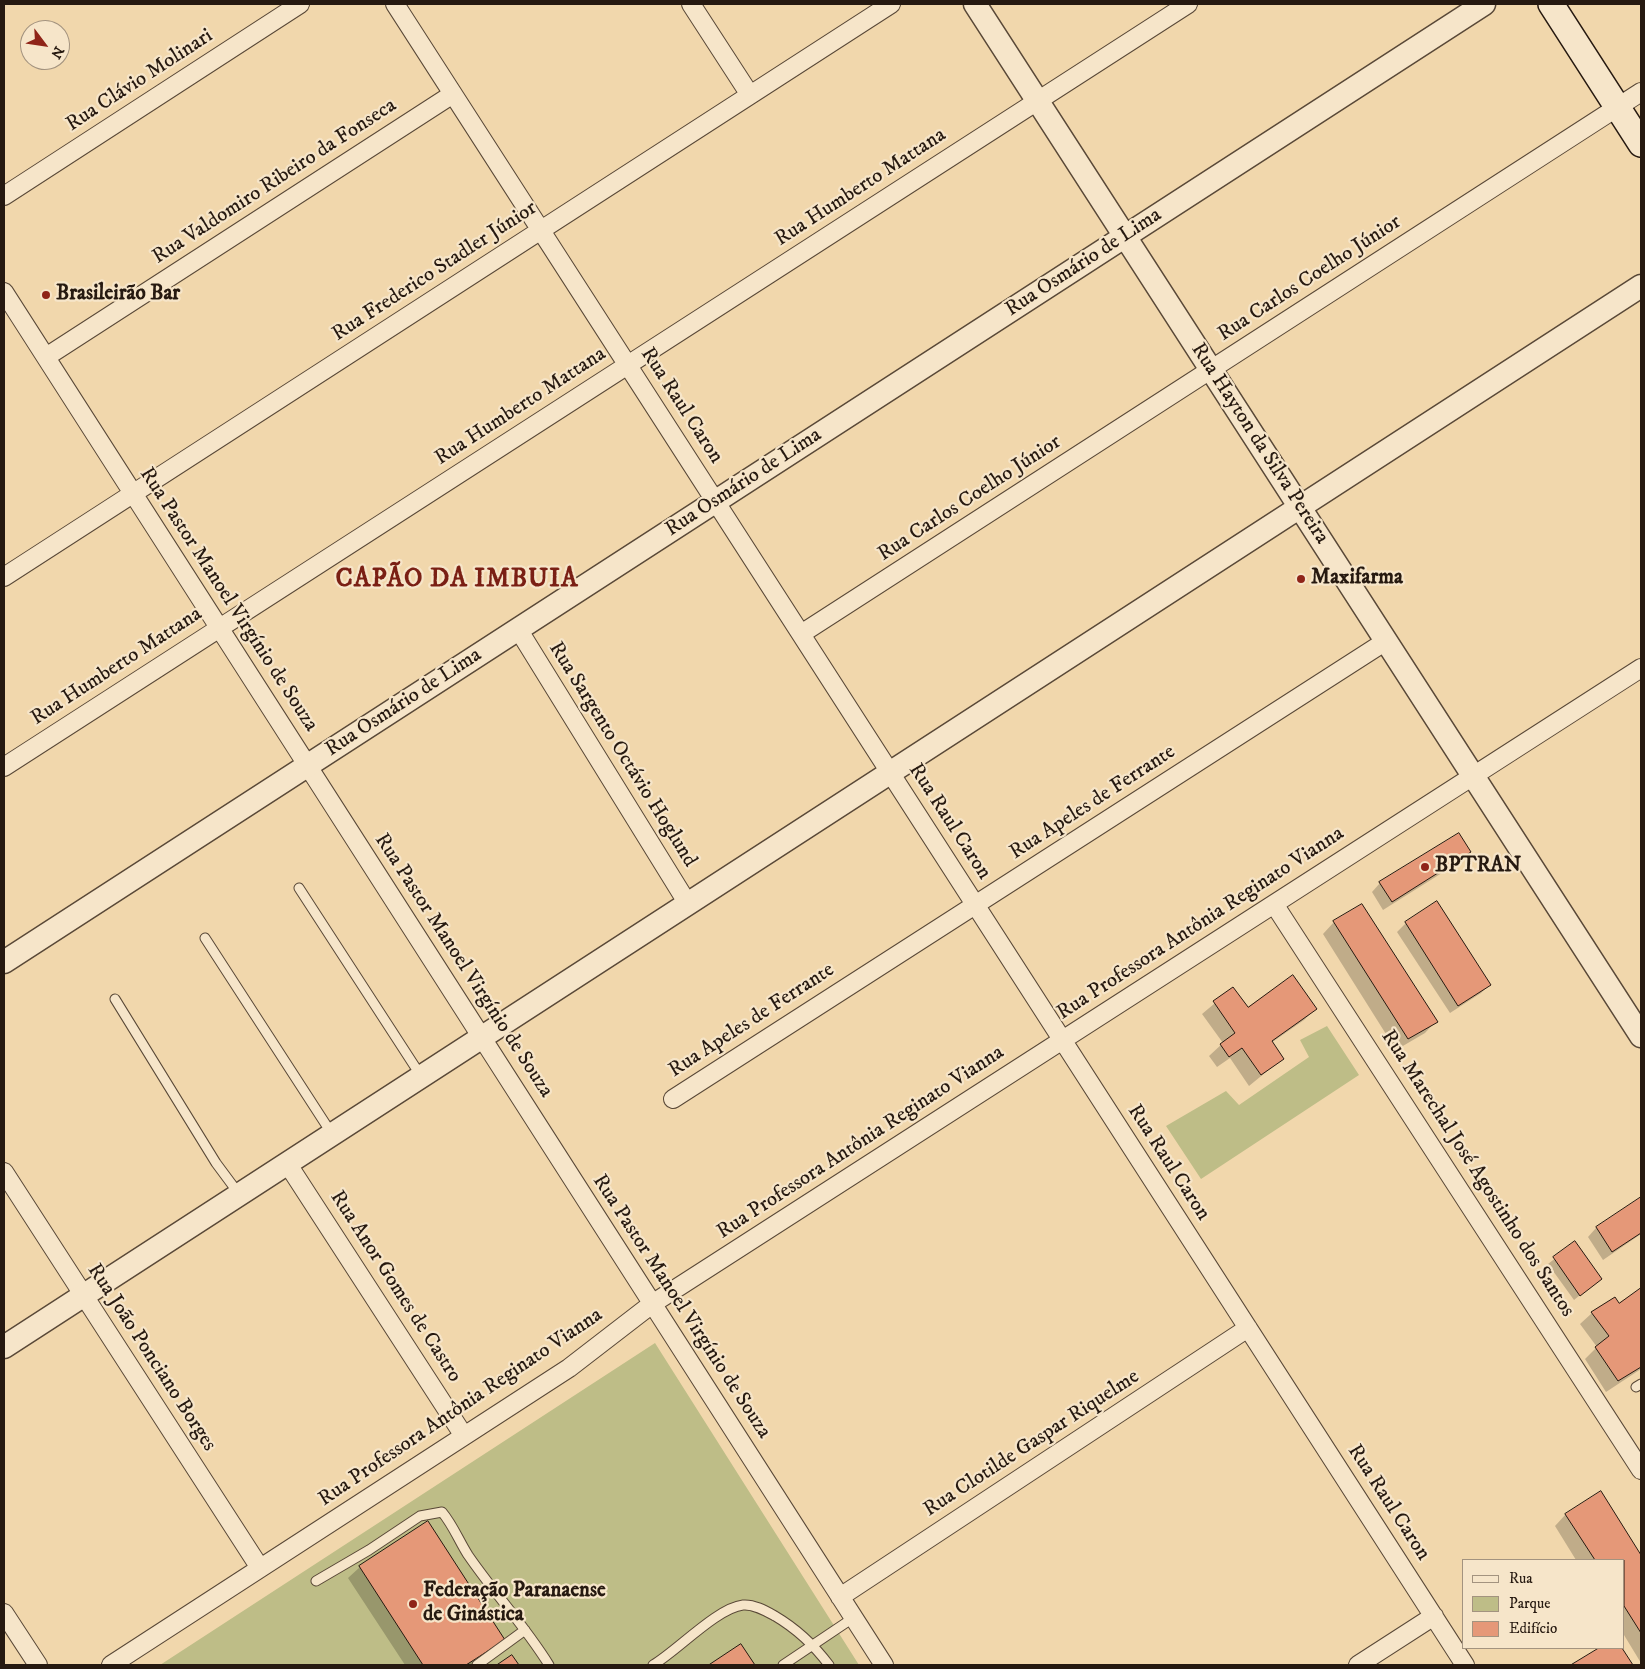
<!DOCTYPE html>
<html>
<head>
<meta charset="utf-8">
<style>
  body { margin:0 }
  #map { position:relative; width:1645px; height:1669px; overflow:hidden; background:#f1d7ac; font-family:"IM FELL DW Pica",serif }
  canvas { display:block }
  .frame { position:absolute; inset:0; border:5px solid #261910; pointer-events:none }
  .legend { position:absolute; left:1462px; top:1559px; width:162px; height:90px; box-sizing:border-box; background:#f6e5c9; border:1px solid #a3937f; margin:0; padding:6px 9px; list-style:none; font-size:15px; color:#261910 }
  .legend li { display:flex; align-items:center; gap:10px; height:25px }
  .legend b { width:25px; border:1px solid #a3937f }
  .north { position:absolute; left:20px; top:20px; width:50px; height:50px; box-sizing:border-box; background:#f6e5c9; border:1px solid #a3937f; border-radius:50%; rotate:121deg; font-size:14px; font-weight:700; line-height:20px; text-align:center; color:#261910 }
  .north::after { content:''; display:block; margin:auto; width:18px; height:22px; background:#8f2418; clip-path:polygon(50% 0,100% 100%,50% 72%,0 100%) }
</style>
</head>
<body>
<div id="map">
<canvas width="1645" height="1669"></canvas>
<div class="frame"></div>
<ul class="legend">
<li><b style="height:6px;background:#f6e5c9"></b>Rua</li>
<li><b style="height:14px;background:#bebd87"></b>Parque</li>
<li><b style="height:14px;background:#e59878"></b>Edifício</li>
</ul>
<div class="north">N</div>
</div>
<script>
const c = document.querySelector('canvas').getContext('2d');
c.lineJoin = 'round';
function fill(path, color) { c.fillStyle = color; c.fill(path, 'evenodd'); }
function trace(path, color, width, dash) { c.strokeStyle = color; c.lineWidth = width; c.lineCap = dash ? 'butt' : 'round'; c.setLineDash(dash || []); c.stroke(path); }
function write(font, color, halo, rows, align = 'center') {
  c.font = font + ' "IM FELL DW Pica",serif'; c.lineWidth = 4.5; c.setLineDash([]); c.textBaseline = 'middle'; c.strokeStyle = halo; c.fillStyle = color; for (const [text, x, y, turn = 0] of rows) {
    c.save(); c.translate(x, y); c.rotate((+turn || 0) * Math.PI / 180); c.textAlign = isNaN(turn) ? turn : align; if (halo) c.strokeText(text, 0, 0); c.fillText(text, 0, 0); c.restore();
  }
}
fill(new Path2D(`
  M1327,1026L1359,1075L1201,1179L1166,1126L1226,1091L1239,1105L1309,1057L1300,1040Z
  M655,1343L859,1665H160Z`), '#bebd87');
fill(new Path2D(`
  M1469,852L1461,861L1383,910L1372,892L1380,883Z
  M1334,922L1436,1021L1425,1033L1396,1050L1323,934Z
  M1406,923L1489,985L1481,993L1450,1013L1397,932Z
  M1233,988L1247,1009H1315L1304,1020L1271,1043L1282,1059L1249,1086L1230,1058L1217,1067L1209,1056L1223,1043L1202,1014Z
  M1641,1199V1234L1603,1260L1588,1237L1596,1228Z
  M1575,1243L1600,1279L1574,1300L1548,1264Z
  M1641,1289V1369L1606,1392L1585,1359L1597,1347L1580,1324L1592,1313L1619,1305Z
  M1600,1493L1641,1558V1663L1624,1635V1560H1576L1555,1526L1566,1514Z
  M360,1567L504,1640L492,1651L470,1665H405L348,1578Z
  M1602,1648H1621L1632,1665H1573Z`), '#0003');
const building = new Path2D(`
  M1459,833L1471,852L1392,902L1379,882Z
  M1437,901L1491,985L1458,1006L1405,922Z
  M1362,904L1438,1022L1408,1039L1333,921Z
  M1293,975L1317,1009L1272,1041L1284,1059L1261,1075L1242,1048L1229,1057L1220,1044L1235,1033L1213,1001L1233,987L1248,1007Z
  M1641,1197V1233L1612,1252L1596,1227Z
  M1575,1241L1602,1279L1580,1296L1553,1257Z
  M1641,1288V1367L1618,1381L1595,1347L1609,1336L1591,1312L1615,1297L1619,1303Z
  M1601,1491L1641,1555V1633L1624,1606V1560H1595L1565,1514Z
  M428,1521L505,1640L466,1665H423L359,1566Z
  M741,1644L755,1665H709Z
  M1599,1648H1622L1633,1665H1571Z
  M512,1655L519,1665H497Z`);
fill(building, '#e59878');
trace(building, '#261910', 1);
const service = new Path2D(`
  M299,888L421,1076
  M205,938L332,1134
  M115,999L216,1163L239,1194
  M1636,1387L1641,1384
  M316,1581L369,1550L420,1516L442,1512C453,1525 459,1541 468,1555C494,1593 525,1626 549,1665
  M477,1665L525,1630
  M653,1665C677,1651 717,1608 743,1605C754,1604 766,1611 775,1616C797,1629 814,1645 829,1665
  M783,1665L853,1618`);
const minor = new Path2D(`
  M395,4L1465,1665
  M691,4L750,95
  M4,196L300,4
  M4,292L884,1665
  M46,357L453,94
  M4,577L891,4
  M518,629L688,904
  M801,634L1641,92
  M4,767L1188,4
  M1274,904L1641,1470
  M673,1099L1386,641
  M287,1163L464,1436
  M4,1172L260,1568
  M840,1597L1248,1328
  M4,1613L38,1665
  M111,1665L569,1368L652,1304L1641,668
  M1358,1665L1434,1616`);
const tertiary = new Path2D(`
  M975,4L1641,1036
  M4,962L1484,4
  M4,1347L1641,286`);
const secondary = new Path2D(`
  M1551,4L1641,144`);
trace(service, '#594837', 11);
trace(minor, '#594837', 20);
trace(tertiary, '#594837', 25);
trace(secondary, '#261910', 28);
trace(service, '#f6e5c9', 9);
trace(minor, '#f6e5c9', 18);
trace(tertiary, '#f6e5c9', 22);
trace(secondary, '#f6e5c9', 25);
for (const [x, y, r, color] of [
  [46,295,5,"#8f2418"],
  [1301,579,5,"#8f2418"],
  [1425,867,5,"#8f2418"],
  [413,1604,5,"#8f2418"]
]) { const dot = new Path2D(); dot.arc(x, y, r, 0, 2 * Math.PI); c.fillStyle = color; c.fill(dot); trace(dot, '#f6e5c9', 2); }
write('21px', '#261910', '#f6e5c9', [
  ["Rua Clávio Molinari",140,81,-33],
  ["Rua Valdomiro Ribeiro da Fonseca",275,182,-33],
  ["Rua Humberto Mattana",861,188,-33],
  ["Rua Osmário de Lima",1084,263,-33],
  ["Rua Frederico Stadler Júnior",435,272,-33],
  ["Rua Carlos Coelho Júnior",1310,279,-33],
  ["Rua Raul Caron",681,406,57],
  ["Rua Humberto Mattana",521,407,-33],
  ["Rua Hayton da Silva Pereira",1259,444,57],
  ["Rua Osmário de Lima",744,483,-33],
  ["Rua Carlos Coelho Júnior",970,499,-33],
  ["Rua Pastor Manoel Virgínio de Souza",228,600,57],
  ["Rua Humberto Mattana",117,667,-33],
  ["Rua Osmário de Lima",404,703,-33],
  ["Rua Sargento Octávio Hoglund",622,755,58],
  ["Rua Apeles de Ferrante",1093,803,-33],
  ["Rua Raul Caron",949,822,57],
  ["Rua Professora Antônia Reginato Vianna",1201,924,-33],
  ["Rua Pastor Manoel Virgínio de Souza",463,966,57],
  ["Rua Apeles de Ferrante",752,1021,-33],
  ["Rua Professora Antônia Reginato Vianna",861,1143,-33],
  ["Rua Raul Caron",1168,1163,57],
  ["Rua Marechal José Agostinho dos Santos",1477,1174,57],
  ["Rua Anor Gomes de Castro",395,1287,57],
  ["Rua Pastor Manoel Virgínio de Souza",681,1307,57],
  ["Rua João Ponciano Borges",151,1358,57],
  ["Rua Professora Antônia Reginato Vianna",461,1408,-34],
  ["Rua Clotilde Gaspar Riquelme",1032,1444,-33],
  ["Rua Raul Caron",1388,1503,57]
]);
write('bold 21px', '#261910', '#f6e5c9', [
  ["Brasileirão Bar",56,295],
  ["Maxifarma",1311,579],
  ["BPTRAN",1435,867],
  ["Federação Paranaense",423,1592],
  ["de Ginástica",423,1616]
], 'left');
c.letterSpacing = '1px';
write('bold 26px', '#7a1f14', '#f6e5c9', [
  ["CAPÃO DA IMBUIA",457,581]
]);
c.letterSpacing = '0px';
</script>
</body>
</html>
